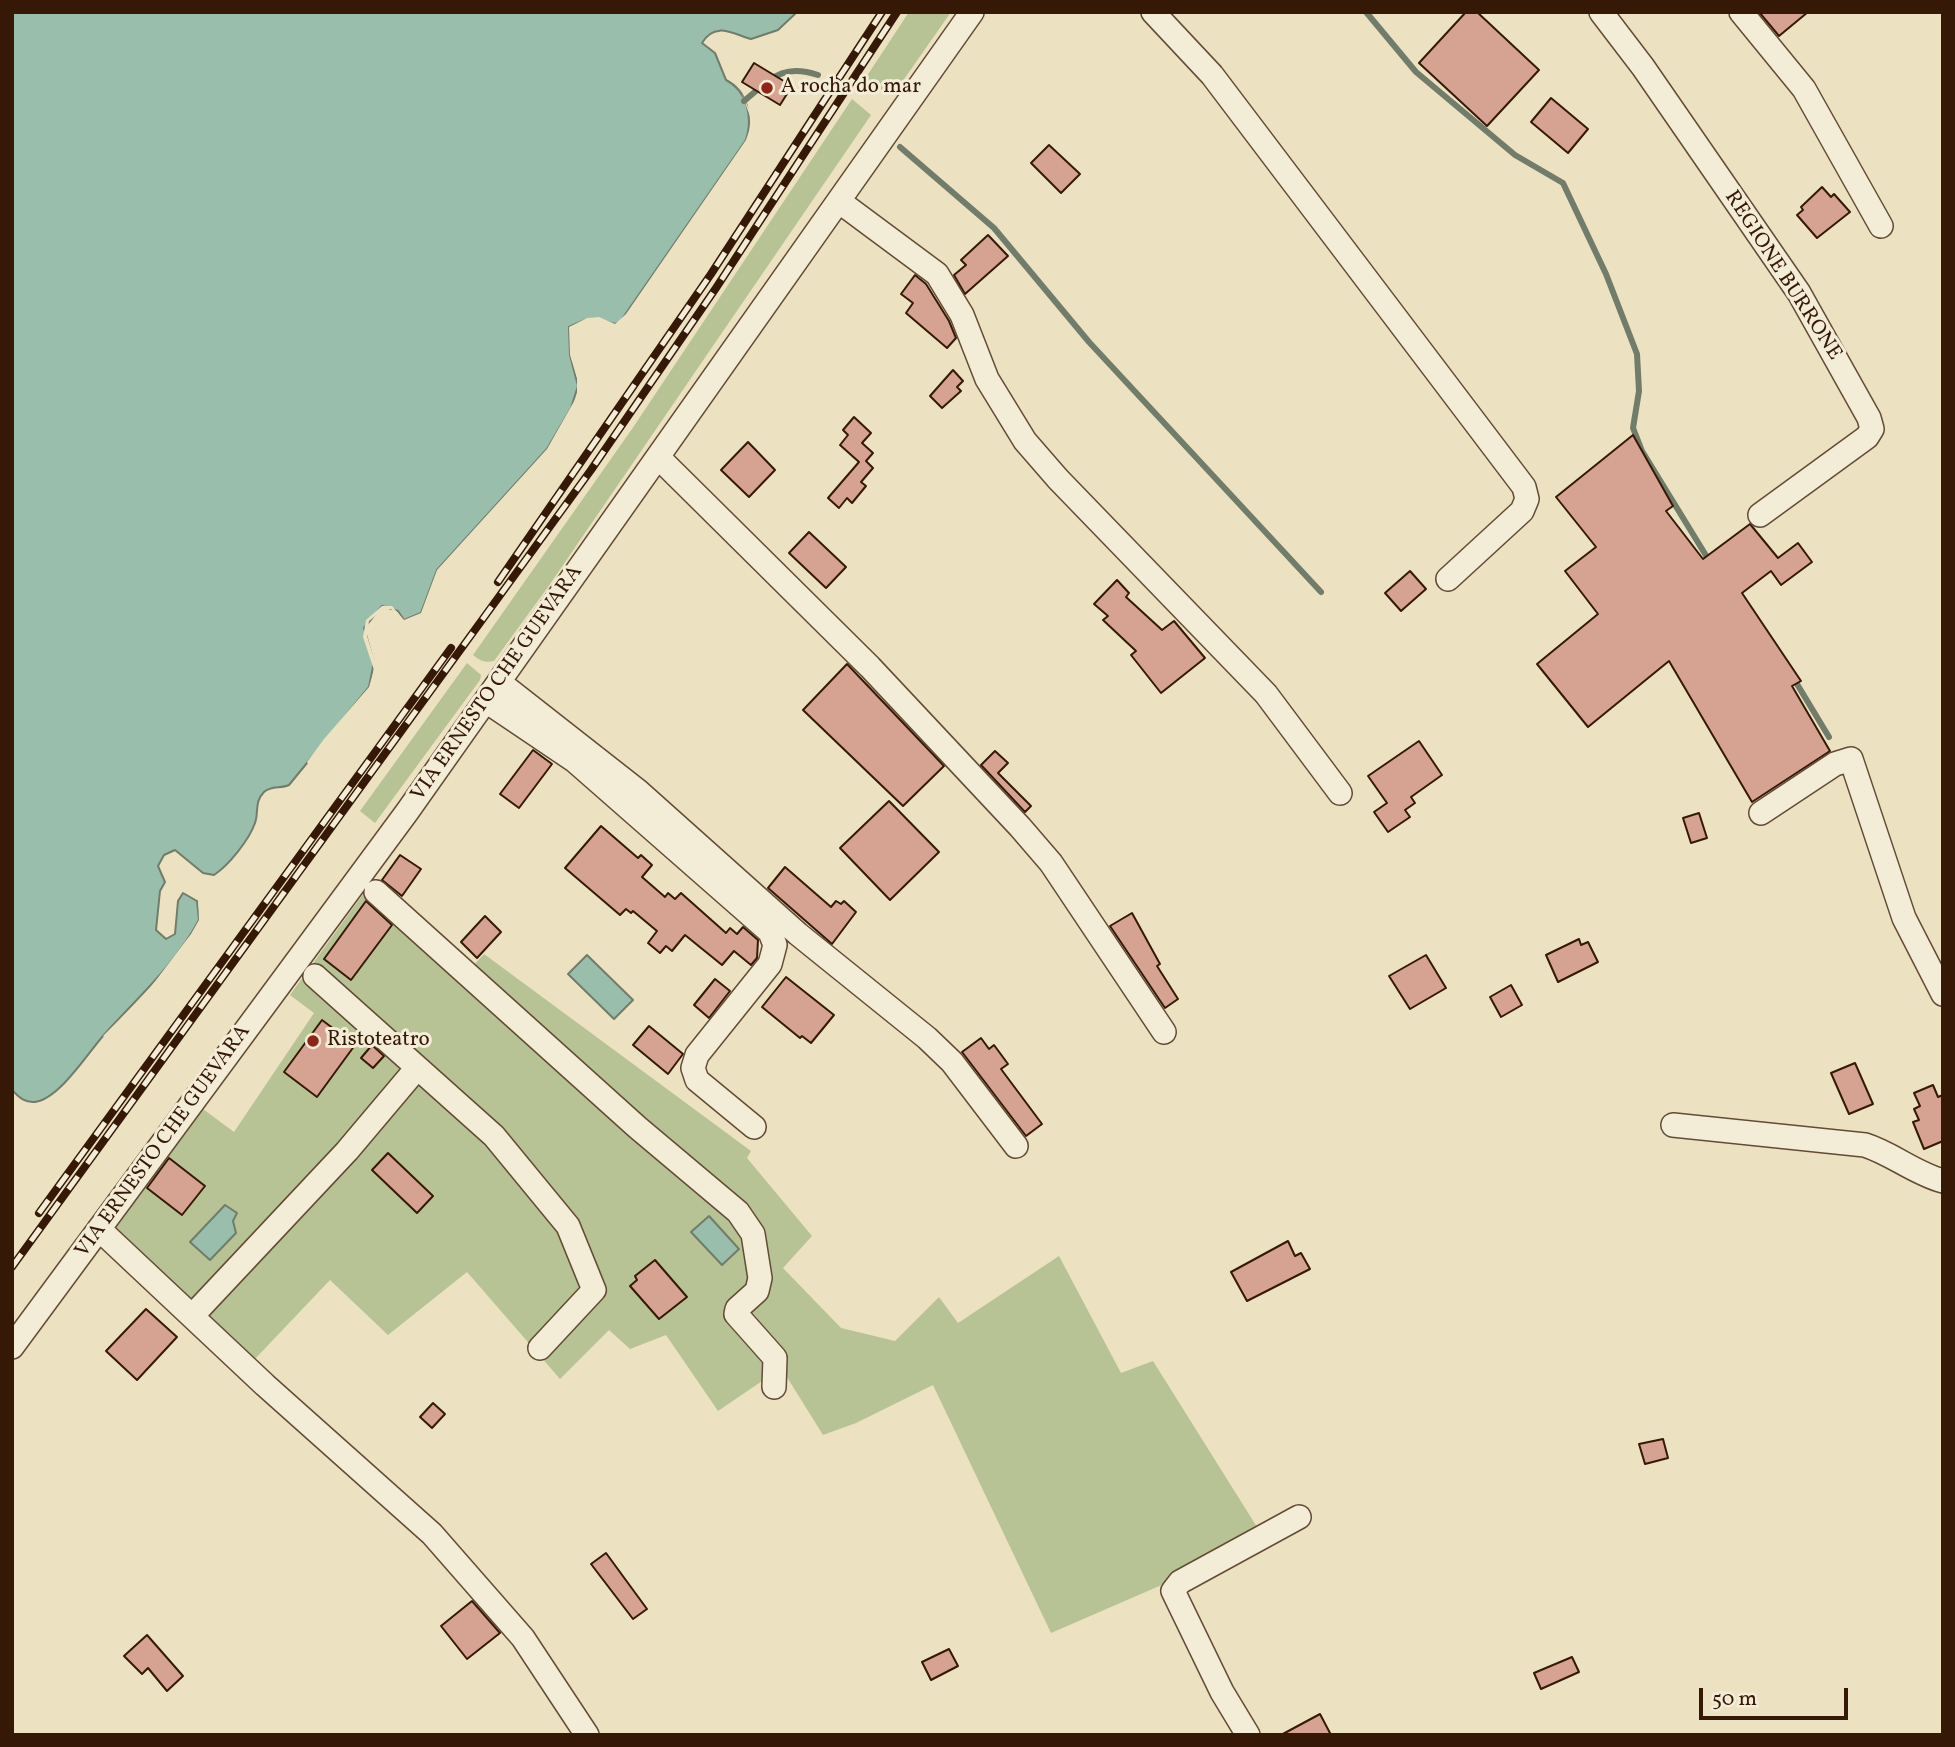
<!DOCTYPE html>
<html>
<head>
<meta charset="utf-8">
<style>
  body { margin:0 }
  #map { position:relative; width:1955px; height:1747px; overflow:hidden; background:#ece1c1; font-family:Vollkorn,serif }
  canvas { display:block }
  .frame { position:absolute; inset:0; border:14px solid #351906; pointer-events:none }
  .scale { position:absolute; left:1699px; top:1688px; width:149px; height:32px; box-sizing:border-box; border:4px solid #351906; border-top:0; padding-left:9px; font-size:21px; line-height:24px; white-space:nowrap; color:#351906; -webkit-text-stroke:5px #f3ecd7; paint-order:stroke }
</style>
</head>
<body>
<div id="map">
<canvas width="1955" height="1747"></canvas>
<div class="frame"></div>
<div class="scale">50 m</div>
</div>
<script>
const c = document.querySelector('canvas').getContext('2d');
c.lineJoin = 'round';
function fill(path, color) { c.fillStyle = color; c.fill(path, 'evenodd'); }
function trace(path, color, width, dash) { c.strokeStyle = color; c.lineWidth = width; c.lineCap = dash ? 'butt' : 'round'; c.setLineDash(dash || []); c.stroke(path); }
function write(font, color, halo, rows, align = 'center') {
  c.font = font + ' Vollkorn,serif'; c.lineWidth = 6; c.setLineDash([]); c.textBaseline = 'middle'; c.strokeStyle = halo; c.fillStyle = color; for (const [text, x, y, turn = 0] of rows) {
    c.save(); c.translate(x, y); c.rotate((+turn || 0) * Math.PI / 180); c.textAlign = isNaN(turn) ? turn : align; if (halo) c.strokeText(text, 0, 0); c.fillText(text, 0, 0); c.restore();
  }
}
fill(new Path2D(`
  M909,12H951L893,95L863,82Z
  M852,99L871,115L548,587L494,661C485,663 480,661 473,655L632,429Z
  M467,663L481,675L480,680L375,823L360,811Z
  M374,879L471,968L484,954L751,1151L747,1158L812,1236L783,1268L841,1328L895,1341L939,1297L958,1323L1059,1256L1121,1373L1153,1361L1257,1527L1164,1584L1051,1633L933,1385L856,1423L823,1435L785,1374L771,1375L718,1411L666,1335L630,1349L609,1330L560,1379L467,1272L388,1335L330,1280L253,1361L110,1227L199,1106L234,1132L314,1013L290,995Z`), '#b7c394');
const water = new Path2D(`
  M12,12H797L778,30L751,39C733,34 715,21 702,43L715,53L726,80C748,91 753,118 746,140L620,322L615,324C592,318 592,315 569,327L570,355L578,386L571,408L547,449L437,570L421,613L404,620L398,611L382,606L364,628L374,662L369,687L289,785C281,789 271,785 264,792C254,802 259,812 255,823C249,840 229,865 214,875L203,873L175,850L164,855L158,866L165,882L160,891L156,930L166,939L175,934L178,901L183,893L197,901L199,920C175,965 137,998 103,1036C87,1054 60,1098 35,1102C24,1103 19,1097 12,1090Z
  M587,955L633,1000L614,1019L568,974Z
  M225,1205L237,1213L233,1221L236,1233L210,1260L190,1242Z
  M709,1216L739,1249L722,1265L691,1232Z`);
fill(water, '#9abeac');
trace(water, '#727c6a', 2);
fill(new Path2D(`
  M742,94L755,122L749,142L644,296L622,325L615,328L599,321H587L572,329L573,354L581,377L580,397L550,451L440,572L423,615L404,624L391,609L383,610L369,621L367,636L378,670L372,688L309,766L307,762L324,739L369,687L374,670L363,637L366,620L382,606H392L404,620L421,613L437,570L547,449L577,396V378L570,355L569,327L587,318L599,317L615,324L626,314L746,140L752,122Z
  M198,897L202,907V920L194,936L150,994L106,1038L103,1036L147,992L191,934L199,920Z`), '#ece1c1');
trace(new Path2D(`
  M1366,12L1416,72L1515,155L1563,183L1606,274L1637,354L1639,391L1633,428L1642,451L1710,562
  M744,101C771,79 782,63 818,75
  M900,147L994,228L1089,342L1321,592
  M1794,679L1829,737`), '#727c6a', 6);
const building = new Path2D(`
  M1466,12H1477L1539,70L1487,126L1419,63Z
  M1759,12H1808L1779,36Z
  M754,63L792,86L780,105L742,82Z
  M1551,98L1588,129L1568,153L1531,122Z
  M1049,145L1080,174L1061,193L1031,163Z
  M1822,187L1831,197L1834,194L1850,212L1817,238L1797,215L1803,210L1801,207Z
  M988,235L1008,256L965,294L954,275L966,265L961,260Z
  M915,275L926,284L949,321L956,338L947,348L906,313L913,303L901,294Z
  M953,370L963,381L957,387L961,391L942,408L930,396Z
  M854,417L871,433L862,443L873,453L866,461L873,468L861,482L866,486L852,503L847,498L839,508L828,498L859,462L840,445L848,435L843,430Z
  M1633,435L1673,506L1666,511L1703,559L1750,524L1778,558L1798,543L1812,562L1781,585L1771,571L1742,593L1801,681L1792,686L1830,751L1752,802L1669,661L1588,727L1537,664L1598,614L1565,571L1596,547L1556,497Z
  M748,442L775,470L749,497L721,470Z
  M809,532L846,567L826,588L789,553Z
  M1410,571L1426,589L1401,611L1385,593Z
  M1117,580L1129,593L1126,597L1162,630L1174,621L1205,658L1161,693L1131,655L1136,651L1103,620L1108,616L1094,604Z
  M847,664L944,766L903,806L803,710Z
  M1419,741L1442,775L1411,797L1415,803L1405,810L1410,817L1388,832L1374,812L1387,803L1368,776Z
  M533,750L552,764L519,808L500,794Z
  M995,751L1008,763L998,773L1031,806L1025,812L981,765Z
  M889,801L939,852L890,900L840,848Z
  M1699,813L1707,838L1691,843L1683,818Z
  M601,826L638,858L641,855L652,865L642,877L665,897L668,893L675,899L681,893L726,933L730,928L737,934L743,927L758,940L757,958L751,965L734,951L722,965L685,935L672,951L666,946L660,953L648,943L657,931L633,911L631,913L626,909L620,915L565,868Z
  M400,855L421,869L402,896L382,880Z
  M785,867L831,907L836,901L841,904L844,901L856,912L832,944L768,888Z
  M366,901L392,925L351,980L324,959Z
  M1132,913L1160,964L1157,966L1178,999L1165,1008L1110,926Z
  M485,916L501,932L477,958L461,942Z
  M1579,939L1581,945L1588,942L1598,962L1558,982L1546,955Z
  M1426,955L1446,988L1410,1009L1389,976Z
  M786,977L834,1015L811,1043L802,1036L800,1038L762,1007Z
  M715,979L730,991L709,1018L694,1005Z
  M1511,985L1522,1005L1501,1017L1490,997Z
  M322,1020L355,1045L317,1097L284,1072Z
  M649,1026L683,1054L668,1074L633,1045Z
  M981,1038L989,1049L994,1045L1008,1064L1001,1069L1042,1124L1026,1136L962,1052Z
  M372,1045L384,1056L373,1068L361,1058Z
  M1855,1063L1873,1104L1849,1114L1831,1073Z
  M1933,1085L1938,1097L1943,1095V1141L1924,1149L1913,1122L1919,1120L1914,1109L1920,1106L1914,1093Z
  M388,1153L433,1196L417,1213L372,1170Z
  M169,1158L205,1186L182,1215L147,1188Z
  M1288,1241L1295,1256L1301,1253L1310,1269L1247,1301L1231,1272Z
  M655,1260L687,1297L659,1319L630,1286L637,1280L635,1276Z
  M146,1309L177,1337L137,1380L106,1351Z
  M433,1403L445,1414L432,1428L420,1417Z
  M1663,1439L1668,1458L1645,1464L1639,1444Z
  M606,1553L647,1609L633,1619L591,1564Z
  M472,1601L500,1633L467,1659L441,1626Z
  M147,1635L183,1676L167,1691L148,1668L142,1674L124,1656Z
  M949,1649L958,1666L931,1680L922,1662Z
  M1572,1657L1579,1672L1541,1689L1534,1673Z
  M1320,1714L1331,1735H1281Z`);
fill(building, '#d6a393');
trace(building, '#351906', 2);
const minor = new Path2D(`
  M1153,12L1212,75L1524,487L1527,499L1522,511L1448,579
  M1601,12L1643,67L1799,293L1869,418L1872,429L1867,437L1760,515
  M1741,12L1804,89L1881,226
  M840,202L937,274L962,315L987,379L1025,441L1058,479L1266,694L1340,793
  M658,457L870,667L1020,827L1051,863L1164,1032
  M499,682L638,791L798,934L927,1038L952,1062L1016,1146
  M486,701L575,761L770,932L775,945L770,964L697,1055L693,1068L697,1080L754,1127
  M1761,813L1835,764L1851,759L1904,918L1943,994
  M376,892L637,1127L738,1212L753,1234L760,1278L757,1291L737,1309L736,1314L775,1358L774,1387
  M315,976L494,1136L568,1226L594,1290L540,1348
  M1673,1125L1865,1145C1893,1154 1914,1173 1943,1181
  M99,1229L265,1385L432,1534L523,1638L587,1735
  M193,1315L347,1151L417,1068
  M12,1347L407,812L972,12
  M1248,1735L1222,1692L1173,1591L1180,1582L1299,1517`);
trace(minor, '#634b35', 26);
trace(minor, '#f3ecd7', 23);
const rail = new Path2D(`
  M498,582L711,274L882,12
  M39,1213L451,648
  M12,1267L591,470L716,288L897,12`);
trace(rail, '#351906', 8);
trace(rail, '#f3ecd7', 5, [16]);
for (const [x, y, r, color] of [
  [767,88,7,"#8f2418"],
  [313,1041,7,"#8f2418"]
]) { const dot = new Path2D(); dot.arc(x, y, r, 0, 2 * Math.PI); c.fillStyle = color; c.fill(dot); trace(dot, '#f3ecd7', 2.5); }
write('21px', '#351906', '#f3ecd7', [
  ["A rocha do mar",781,88],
  ["Ristoteatro",327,1041]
], 'left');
write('21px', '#351906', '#f3ecd7', [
  ["REGIONE BURRONE",1782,276,57],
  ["VIA ERNESTO CHE GUEVARA",498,684,-55],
  ["VIA ERNESTO CHE GUEVARA",164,1142,-54]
]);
</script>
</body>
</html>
